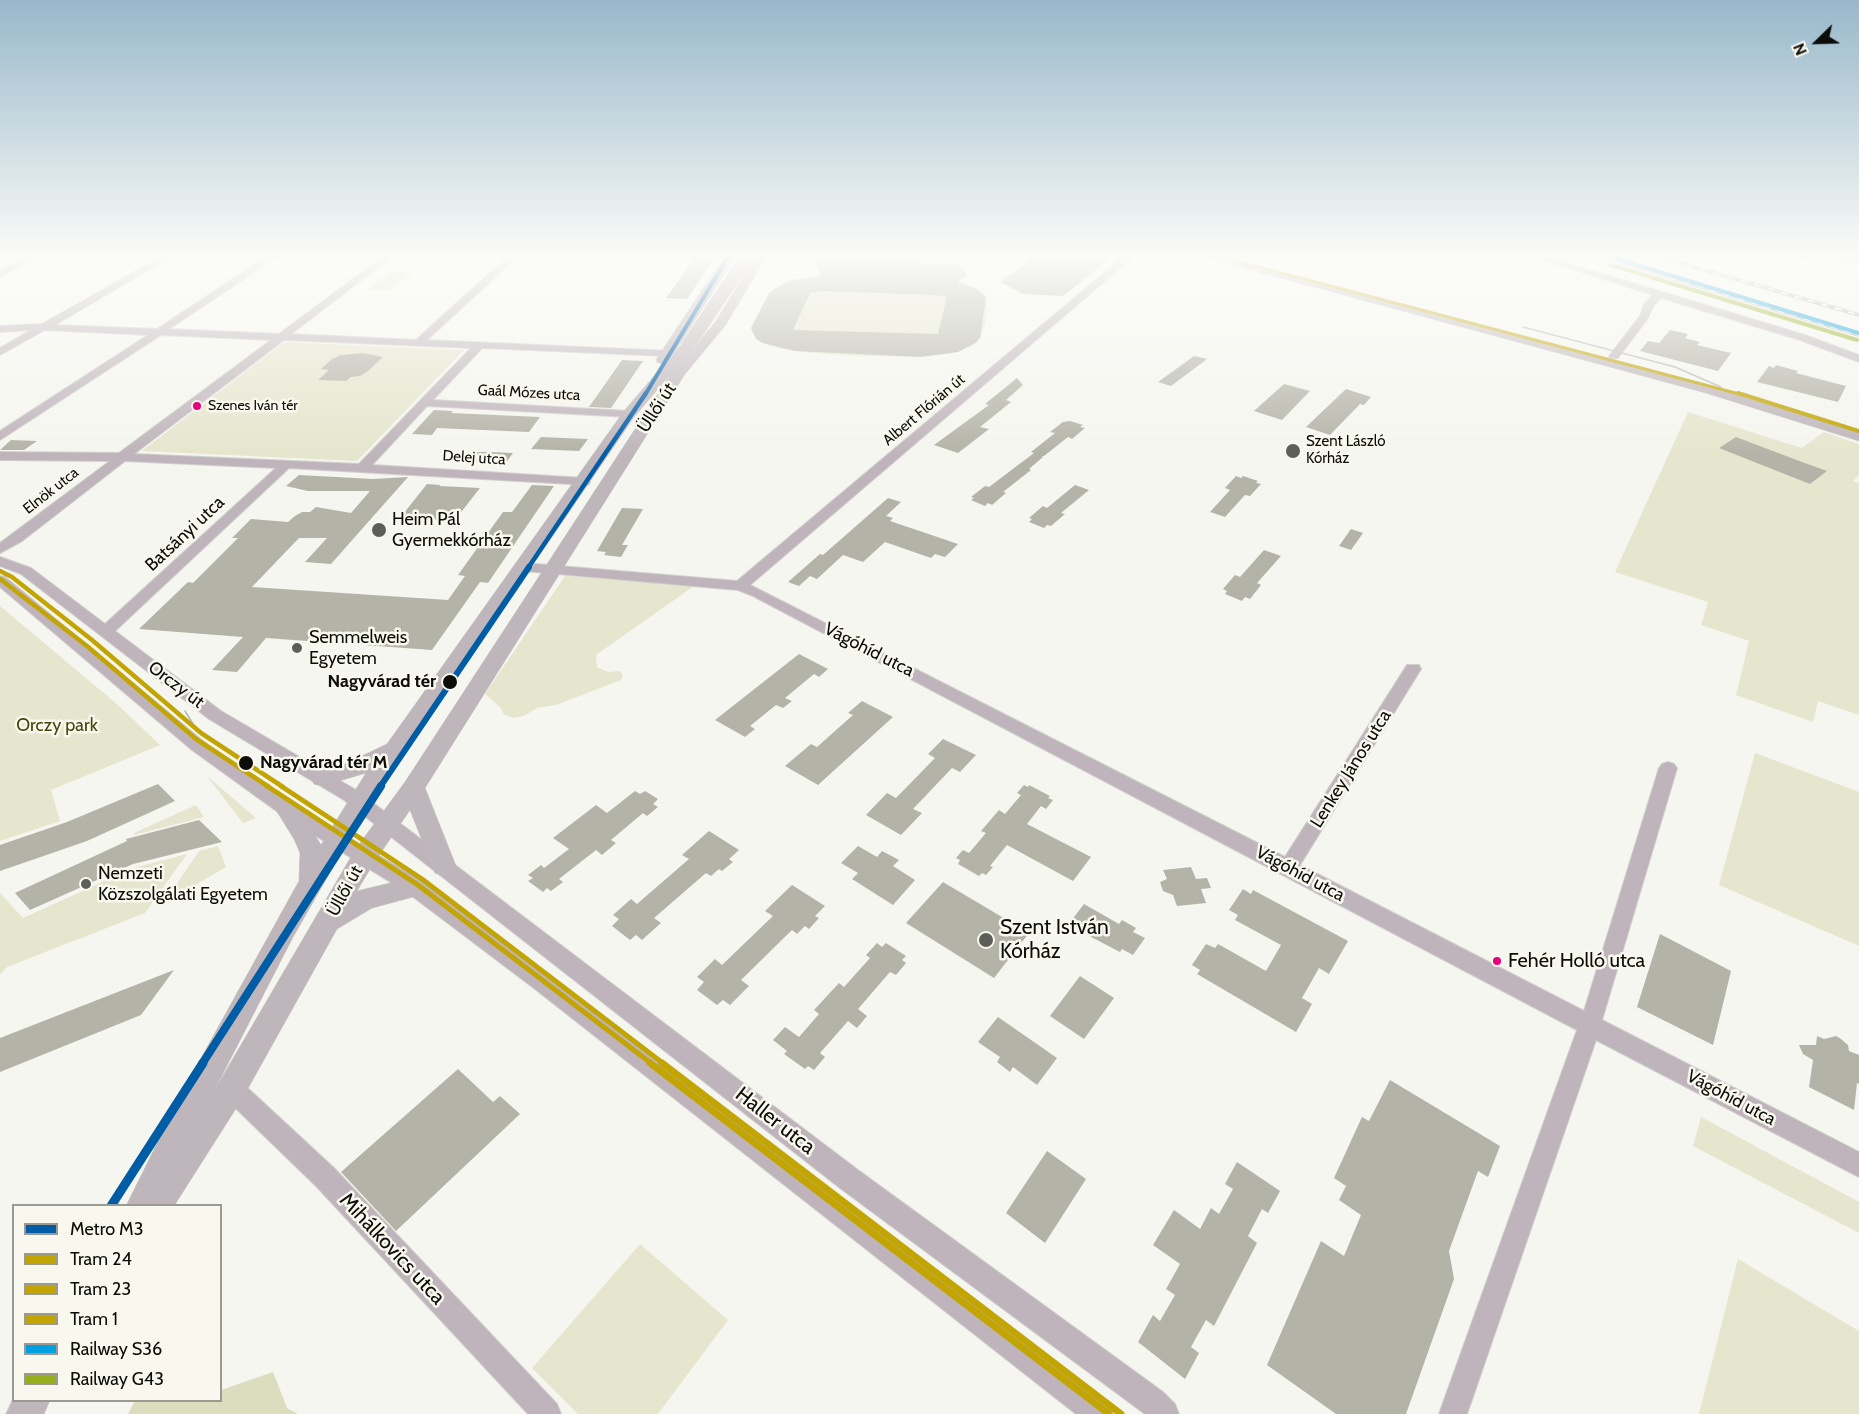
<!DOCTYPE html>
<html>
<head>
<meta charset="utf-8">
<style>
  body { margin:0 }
  #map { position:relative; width:1859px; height:1414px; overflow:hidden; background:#f6f6f0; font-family:Cabin,sans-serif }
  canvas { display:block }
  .legend { position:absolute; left:12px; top:1204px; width:210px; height:198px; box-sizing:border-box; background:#f8f8ee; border:2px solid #9a9a92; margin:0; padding:8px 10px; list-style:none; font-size:18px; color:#0c0c08 }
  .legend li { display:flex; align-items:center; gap:12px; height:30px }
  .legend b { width:30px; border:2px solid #9a9a92 }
  .north { position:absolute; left:1787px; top:12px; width:60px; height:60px; -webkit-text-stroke:4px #f8f8ee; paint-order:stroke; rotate:247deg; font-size:16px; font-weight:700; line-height:24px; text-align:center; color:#0c0c08 }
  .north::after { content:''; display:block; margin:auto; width:21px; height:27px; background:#0c0c08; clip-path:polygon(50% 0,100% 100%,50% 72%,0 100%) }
</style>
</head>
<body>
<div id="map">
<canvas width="1859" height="1414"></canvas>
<ul class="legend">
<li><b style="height:8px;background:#005ca5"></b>Metro M3</li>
<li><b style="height:8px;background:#c2a502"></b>Tram 24</li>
<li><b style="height:8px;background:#c2a502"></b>Tram 23</li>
<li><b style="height:8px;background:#c2a502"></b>Tram 1</li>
<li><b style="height:8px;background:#00a0e3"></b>Railway S36</li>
<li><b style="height:8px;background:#97ae1c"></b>Railway G43</li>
</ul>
<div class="north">N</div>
</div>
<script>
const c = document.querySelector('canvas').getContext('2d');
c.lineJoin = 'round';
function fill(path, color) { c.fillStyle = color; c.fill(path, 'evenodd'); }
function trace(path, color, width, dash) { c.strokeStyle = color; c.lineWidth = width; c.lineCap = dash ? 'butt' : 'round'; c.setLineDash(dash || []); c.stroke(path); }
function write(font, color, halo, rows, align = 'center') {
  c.font = font + ' Cabin,sans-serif'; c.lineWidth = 5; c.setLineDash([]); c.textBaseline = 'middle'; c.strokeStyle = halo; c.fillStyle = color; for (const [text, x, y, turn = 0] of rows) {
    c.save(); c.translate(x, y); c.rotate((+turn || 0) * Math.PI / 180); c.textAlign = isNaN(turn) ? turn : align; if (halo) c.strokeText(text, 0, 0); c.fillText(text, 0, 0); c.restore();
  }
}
fill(new Path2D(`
  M907,257H974L961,265L907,262Z
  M391,271L412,272L389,291L367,290Z
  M829,276L960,283C968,285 979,288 984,295C990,303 985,332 979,340C974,346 966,349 959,351C932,361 798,356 770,346C761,343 754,338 751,328L753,323L773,289L797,279Z
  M284,342L464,350L357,461L142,451Z
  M1688,412L1802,448L1824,432L1859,444V475L1853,481L1859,483V715L1818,701L1813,722L1736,695L1749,641L1701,625L1708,602L1615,572Z
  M565,576L694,586L596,655L597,667L608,672L620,671L623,675L621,680L556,705L537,708L524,716L514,718L504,715L501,708L485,694Z
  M0,606L118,705L160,745L51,790L60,821L0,841Z
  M1755,753L1859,792V946L1719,885Z
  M206,775L256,818L243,823Z
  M196,805L204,817L134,835V833Z
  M218,846L226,867L163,904L199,851Z
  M187,854L145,913L7,967L0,974V893L23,918L133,868Z
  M1701,1117L1859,1202V1233L1693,1146Z
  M640,1244L728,1320L658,1414H578L532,1368Z
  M1738,1259L1859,1331V1414H1699Z`), '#e6e5cd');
fill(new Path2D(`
  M273,1372L287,1408L298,1414H128L135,1401L220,1400L221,1390Z`), '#dcdcbe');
fill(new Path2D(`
  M696,257H715L687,299L666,298Z
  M813,257L845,260L847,257H907V262L959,265L967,275L958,281L977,289L986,297L980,338L975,343L958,352L921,357L795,351L763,343L756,339L751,328L769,293L788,281L821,276ZM822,291L935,295L947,297L938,334L793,330L810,293Z
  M1034,257H1112L1063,296L1023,294L1000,282Z
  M1670,330L1688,334L1685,338L1700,342L1697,345L1731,353L1718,371L1640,351L1648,341L1659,343Z
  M363,353L383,357L368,371L360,376L351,377L346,381L318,380L329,370L321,369L332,359L341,355Z
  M1194,356L1207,359L1171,386L1158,382Z
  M622,360L643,361L611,408L589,407Z
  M1776,365L1798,371L1796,373L1846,386L1838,402L1757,382L1769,366L1774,368Z
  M1017,378L1023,385L1006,400L1011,402L980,427L989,429L958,453L934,445L989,405L985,404Z
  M1284,384L1310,391L1282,420L1254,411Z
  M1346,389L1371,397L1364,405L1360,404L1330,435L1306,427Z
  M434,410L453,411L451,413L540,417L529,432L437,428L432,435L412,434Z
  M1070,421L1083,425L1080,427L1085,428L1072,439L1068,437L1044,456H1042L1043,457L1029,469L1031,470L1003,492L1006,493L992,505L988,503L985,506L971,500L974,498L971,497L985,486L989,487L1034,453L1031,452L1055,433L1050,432L1063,422Z
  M541,437L588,439L579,451L531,449Z
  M1736,437L1802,462L1827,471L1810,484L1719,448Z
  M11,440L37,441L24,450H0Z
  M477,452H490L513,453L505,464L469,462Z
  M299,475L373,479L408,477L331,564L305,562L327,538H299L252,587L448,600L465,576L458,575L503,512H512L532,485L554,486L488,583L480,582L432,650L266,638L237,672L212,670L243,637L139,629L188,582L193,583L238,538H232L251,519L288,522L295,516L302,512H310L316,507L351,513L370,491H308L286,486Z
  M1236,476L1241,478L1243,476L1258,481L1256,483L1261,484L1250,496L1245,495L1225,517L1210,512L1230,490L1225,488Z
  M427,484L441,485L439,486L480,488L455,520L400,518Z
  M1075,485L1089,490L1061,513L1065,514L1051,526L1047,525L1044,528L1029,522L1032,519L1029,518L1043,506L1047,508Z
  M888,498L901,502L886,516L893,518L890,521L958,544L945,557L935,554L931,558L885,542L863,562L843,555L817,579L810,576L799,586L788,582L820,554L823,555Z
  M622,508L643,509L622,545H628L621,557L604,555L606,552L597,551Z
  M1351,529L1363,533L1351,550L1339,546Z
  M1264,550L1281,556L1257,583L1261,585L1250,599L1245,597L1242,601L1225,594L1227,591L1223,589L1235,575L1240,577Z
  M799,654L828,669L819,677L814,674L785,698L792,701L783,708L776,705L750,726L755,729L745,737L715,720Z
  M862,701L893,717L818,785L785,766L811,744L817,747L853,715L848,713Z
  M943,739L976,755L960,772L952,768L913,809L922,813L901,835L866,815L887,793L896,798L935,758L928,754Z
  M158,784L175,801L87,841L0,871V845L67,822Z
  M1024,785L1028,787L1029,785L1050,796L1048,798L1053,800L1046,809L1041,806L1027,824L1091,857L1073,881L1007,845L990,866L993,867L986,875L982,873L979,876L958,864L960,860L956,858L963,850L969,853L986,833L981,831L999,810L1005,814L1021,795L1017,793Z
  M635,791L640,794L645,791L658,799L653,804L658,807L647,816L643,813L611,840L616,843L602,855L596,850L559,879L563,882L551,891L547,888L543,892L528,881L533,878L528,875L541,865L544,868L569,849L553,838L596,805L607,813Z
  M199,820L222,842L133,864L30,910L15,893L127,841L126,839Z
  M709,831L739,850L729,859L733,862L722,871L719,869L711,876L706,873L654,918L661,923L642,940L636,935L630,940L612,926L619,919L613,915L631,899L637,904L689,859L682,855Z
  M858,846L877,857L882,851L899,860L893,866L915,880L893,905L852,879L858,873L841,863Z
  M1191,867L1196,879L1207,878L1211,888L1201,889L1206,903L1177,906L1173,895L1163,891L1160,882L1167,879L1163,870Z
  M943,882L1029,933L994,978L906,923Z
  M792,885L825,906L815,916L819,918L809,929L805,926L797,934L792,930L741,980L749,986L730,1005L723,1000L717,1005L697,990L704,982L697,977L715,959L722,965L773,916L765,911Z
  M1243,889L1251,894L1253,890L1348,941L1329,974L1319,968L1302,998L1312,1004L1296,1032L1197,974L1200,970L1192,965L1206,944L1215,948L1218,944L1266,971L1281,945L1235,920L1238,915L1229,910Z
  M1084,904L1119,924L1122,920L1136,928L1133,932L1145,938L1133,955L1122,949L1120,952L1068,925Z
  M1660,934L1731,971L1713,1045L1637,1007Z
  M877,943L882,947L886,943L906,956L902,960L906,963L896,975L890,972L858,1009L867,1016L857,1028L848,1021L820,1053L825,1057L814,1070L808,1066L805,1069L784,1054L787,1051L773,1040L785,1027L799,1037L819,1014L814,1010L839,983L844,987L870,958L866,955Z
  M174,970L141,1015L0,1072V1038Z
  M1080,976L1114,998L1084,1039L1050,1016Z
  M998,1017L1057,1058L1037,1085L1013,1067L1010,1072L997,1062L1000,1057L978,1042Z
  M1817,1036L1824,1039L1836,1036L1841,1039L1848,1045L1849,1051L1859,1055V1084L1857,1083L1854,1110L1809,1087L1813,1060L1803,1054L1799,1045H1816Z
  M458,1069L493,1102L500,1096L520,1114L396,1231L341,1172Z
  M1390,1080L1500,1146L1488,1177L1478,1171L1449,1251L1454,1279L1406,1414H1336L1267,1365L1321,1241L1344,1256L1361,1215L1339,1200L1346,1186L1334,1178L1362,1117L1369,1121Z
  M1047,1151L1086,1179L1045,1243L1006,1213Z
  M1237,1162L1280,1191L1268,1213L1262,1209L1248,1236L1257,1243L1214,1326L1206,1320L1191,1347L1199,1353L1185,1379L1138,1342L1153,1315L1160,1321L1175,1295L1166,1289L1180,1264L1153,1245L1174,1210L1200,1229L1211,1208L1219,1214L1233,1189L1225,1184Z`), '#b3b3a7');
const minor = new Path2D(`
  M26,257H38L0,277V270Z
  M160,257H171L55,325L157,329L266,257H277L169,329L279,334L382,257H392L291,334L416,340L507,257H517L427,340L671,351V355L667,356L482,348L433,400L629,411L635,414L629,417L427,406L372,465L584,478L590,482L588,485L289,468L115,631L221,711L356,790L858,1170L1163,1392L1175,1404L1179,1414H1145L840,1188L344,800L209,719L21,574L0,566V557L31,568L105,624L276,468L125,461L22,541L0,553V543L110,461L0,460V452L119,453L271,340L161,335L0,440V431L148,335L45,330L0,355V348L31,330L0,332V326L42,324ZM284,340L471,348L359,464L134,454Z
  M1123,257H1133L750,585L1285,857L1407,665H1419L1421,669L1300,865L1584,1011L1659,768L1662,764L1668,762L1674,764L1677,768L1602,1020L1859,1152V1177L1596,1040L1467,1414H1439L1577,1030L753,596L738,590L524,571L517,567L524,563L737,581Z
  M1533,257H1547L1805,335L1859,355V362L1797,339L1661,298L1654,305L1648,318L1618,358H1610L1609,356L1640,316L1644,304L1653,295Z
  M0,576L5,577L204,742L294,805L422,881L549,975L1109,1404L1113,1414H1076L535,989L408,893L282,815L192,750L0,587Z
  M232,1078L240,1081L334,1168L557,1404L561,1414H528L316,1186L224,1097L220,1089L224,1081Z`);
const major = new Path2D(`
  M724,257H735L673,355L682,344L687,343L694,347L687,356L716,321L755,257H766L725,326L685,374L425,788L456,866L453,873L444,876L435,873L410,810L373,864L357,891L415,877L424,880L427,887L424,894L372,908L337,929L242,1099L174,1206H126L184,1089L299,881L300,853L294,839L276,810L280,804L288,801L296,804L321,845L366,773L322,786L314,784L311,778L314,772L345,764L387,744L624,411L665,363H658L656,360ZM671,374L405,782L355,850L214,1091L292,939L367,807L634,417Z
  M1203,257H1222L1716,387L1859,431V441L1706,393Z
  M14,1397V1400H50L44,1414H6Z`);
trace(minor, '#d0d0cc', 2);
trace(major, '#d0d0cc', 1);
fill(minor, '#bfb4bb');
fill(major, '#bfb6bb');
trace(new Path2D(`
  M1523,327L1675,367L1721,387
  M185,711L195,727`), '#bab6b6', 1.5);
const rail = new Path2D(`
  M1603,257L1859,335
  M1660,257L1859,315
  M1794,257L1859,261`);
trace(rail, '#bab6b6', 4);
trace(rail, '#f8f8ee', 2, [7]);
const majorBridge = new Path2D(`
  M687,347L747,257`);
trace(majorBridge, '#d0d0cc', 14, []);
trace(majorBridge, '#bfb6bb', 13);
trace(new Path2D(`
  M1611,257L1859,333`), '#00a0e3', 4);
trace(new Path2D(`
  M1608,264L1857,340`), '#97ae1c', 4);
trace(new Path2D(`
  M0,571L12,577L92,640L201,733L283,787`), '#c2a502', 4.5);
trace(new Path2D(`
  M281,786L422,879L664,1064`), '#c2a502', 5);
trace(new Path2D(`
  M662,1063L1121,1414`), '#c2a502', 7);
trace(new Path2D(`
  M0,579L87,646L196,739L269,787`), '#c2a502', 4.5);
trace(new Path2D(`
  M267,786L418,885L652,1064`), '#c2a502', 5);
trace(new Path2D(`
  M650,1063L1109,1414`), '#c2a502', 7);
trace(new Path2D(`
  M1221,257L1743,395`), '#c2a502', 3);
trace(new Path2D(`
  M1738,393L1859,431`), '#c2a502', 4);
trace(new Path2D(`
  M645,395L728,257`), '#005ca5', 4);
trace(new Path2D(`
  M528,568L646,393`), '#005ca5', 4.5);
trace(new Path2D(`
  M380,787L529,567`), '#005ca5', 6);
trace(new Path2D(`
  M202,1064L381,786`), '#005ca5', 8);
trace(new Path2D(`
  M111,1206L203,1063`), '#005ca5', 9);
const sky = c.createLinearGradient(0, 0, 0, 455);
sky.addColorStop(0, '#98b8ca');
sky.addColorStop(0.56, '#fbfbf8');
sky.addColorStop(1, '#fbfbf800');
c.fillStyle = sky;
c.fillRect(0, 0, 1859, 455);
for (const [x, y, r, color] of [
  [197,406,5,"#e5007d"],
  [1293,451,8,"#5e5e59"],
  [379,530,8,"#5e5e59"],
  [297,648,6,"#5e5e59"],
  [450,682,8,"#0c0c08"],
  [246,763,8,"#0c0c08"],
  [86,884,6,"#5e5e59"],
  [986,940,8,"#5e5e59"],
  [1497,961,5,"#e5007d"]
]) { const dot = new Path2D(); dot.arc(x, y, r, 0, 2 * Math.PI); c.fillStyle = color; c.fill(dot); trace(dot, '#f8f8ee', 2); }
write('14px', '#0c0c08', '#f8f8ee', [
  ["Szenes Iván tér",208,406]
], 'left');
write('15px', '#0c0c08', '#f8f8ee', [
  ["Gaál Mózes utca",529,393,3],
  ["Albert Flórián út",924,410,-40],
  ["Delej utca",474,458,4],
  ["Elnök utca",51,491,-38]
]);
write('15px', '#0c0c08', '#f8f8ee', [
  ["Szent László",1306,442],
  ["Kórház",1306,459]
], 'left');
write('18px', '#0c0c08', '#f8f8ee', [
  ["Üllői út",657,408,-57],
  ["Batsányi utca",185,534,-43],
  ["Vágóhíd utca",869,650,27],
  ["Orczy út",176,685,37],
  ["Lenkey János utca",1351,769,-58],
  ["Vágóhíd utca",1300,874,28],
  ["Üllői út",345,891,-61],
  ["Vágóhíd utca",1731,1098,28]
]);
write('18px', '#0c0c08', '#f8f8ee', [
  ["Heim Pál",392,520],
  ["Gyermekkórház",392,541],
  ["Semmelweis",309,638],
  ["Egyetem",309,659],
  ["Nemzeti",98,874],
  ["Közszolgálati Egyetem",98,895]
], 'left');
write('bold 18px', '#0c0c08', '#f8f8ee', [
  ["Nagyvárad tér",436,682],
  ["Nagyvárad tér M",260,763,"left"]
], 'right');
write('18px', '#48460b', '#f8f8ee', [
  ["Orczy park",57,726]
]);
write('20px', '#0c0c08', '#f8f8ee', [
  ["Fehér Holló utca",1508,961]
], 'left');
write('21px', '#0c0c08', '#f8f8ee', [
  ["Szent István",1000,928],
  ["Kórház",1000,952]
], 'left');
write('21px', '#0c0c08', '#f8f8ee', [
  ["Haller utca",775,1121,38],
  ["Mihálkovics utca",392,1249,47]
]);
</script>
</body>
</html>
